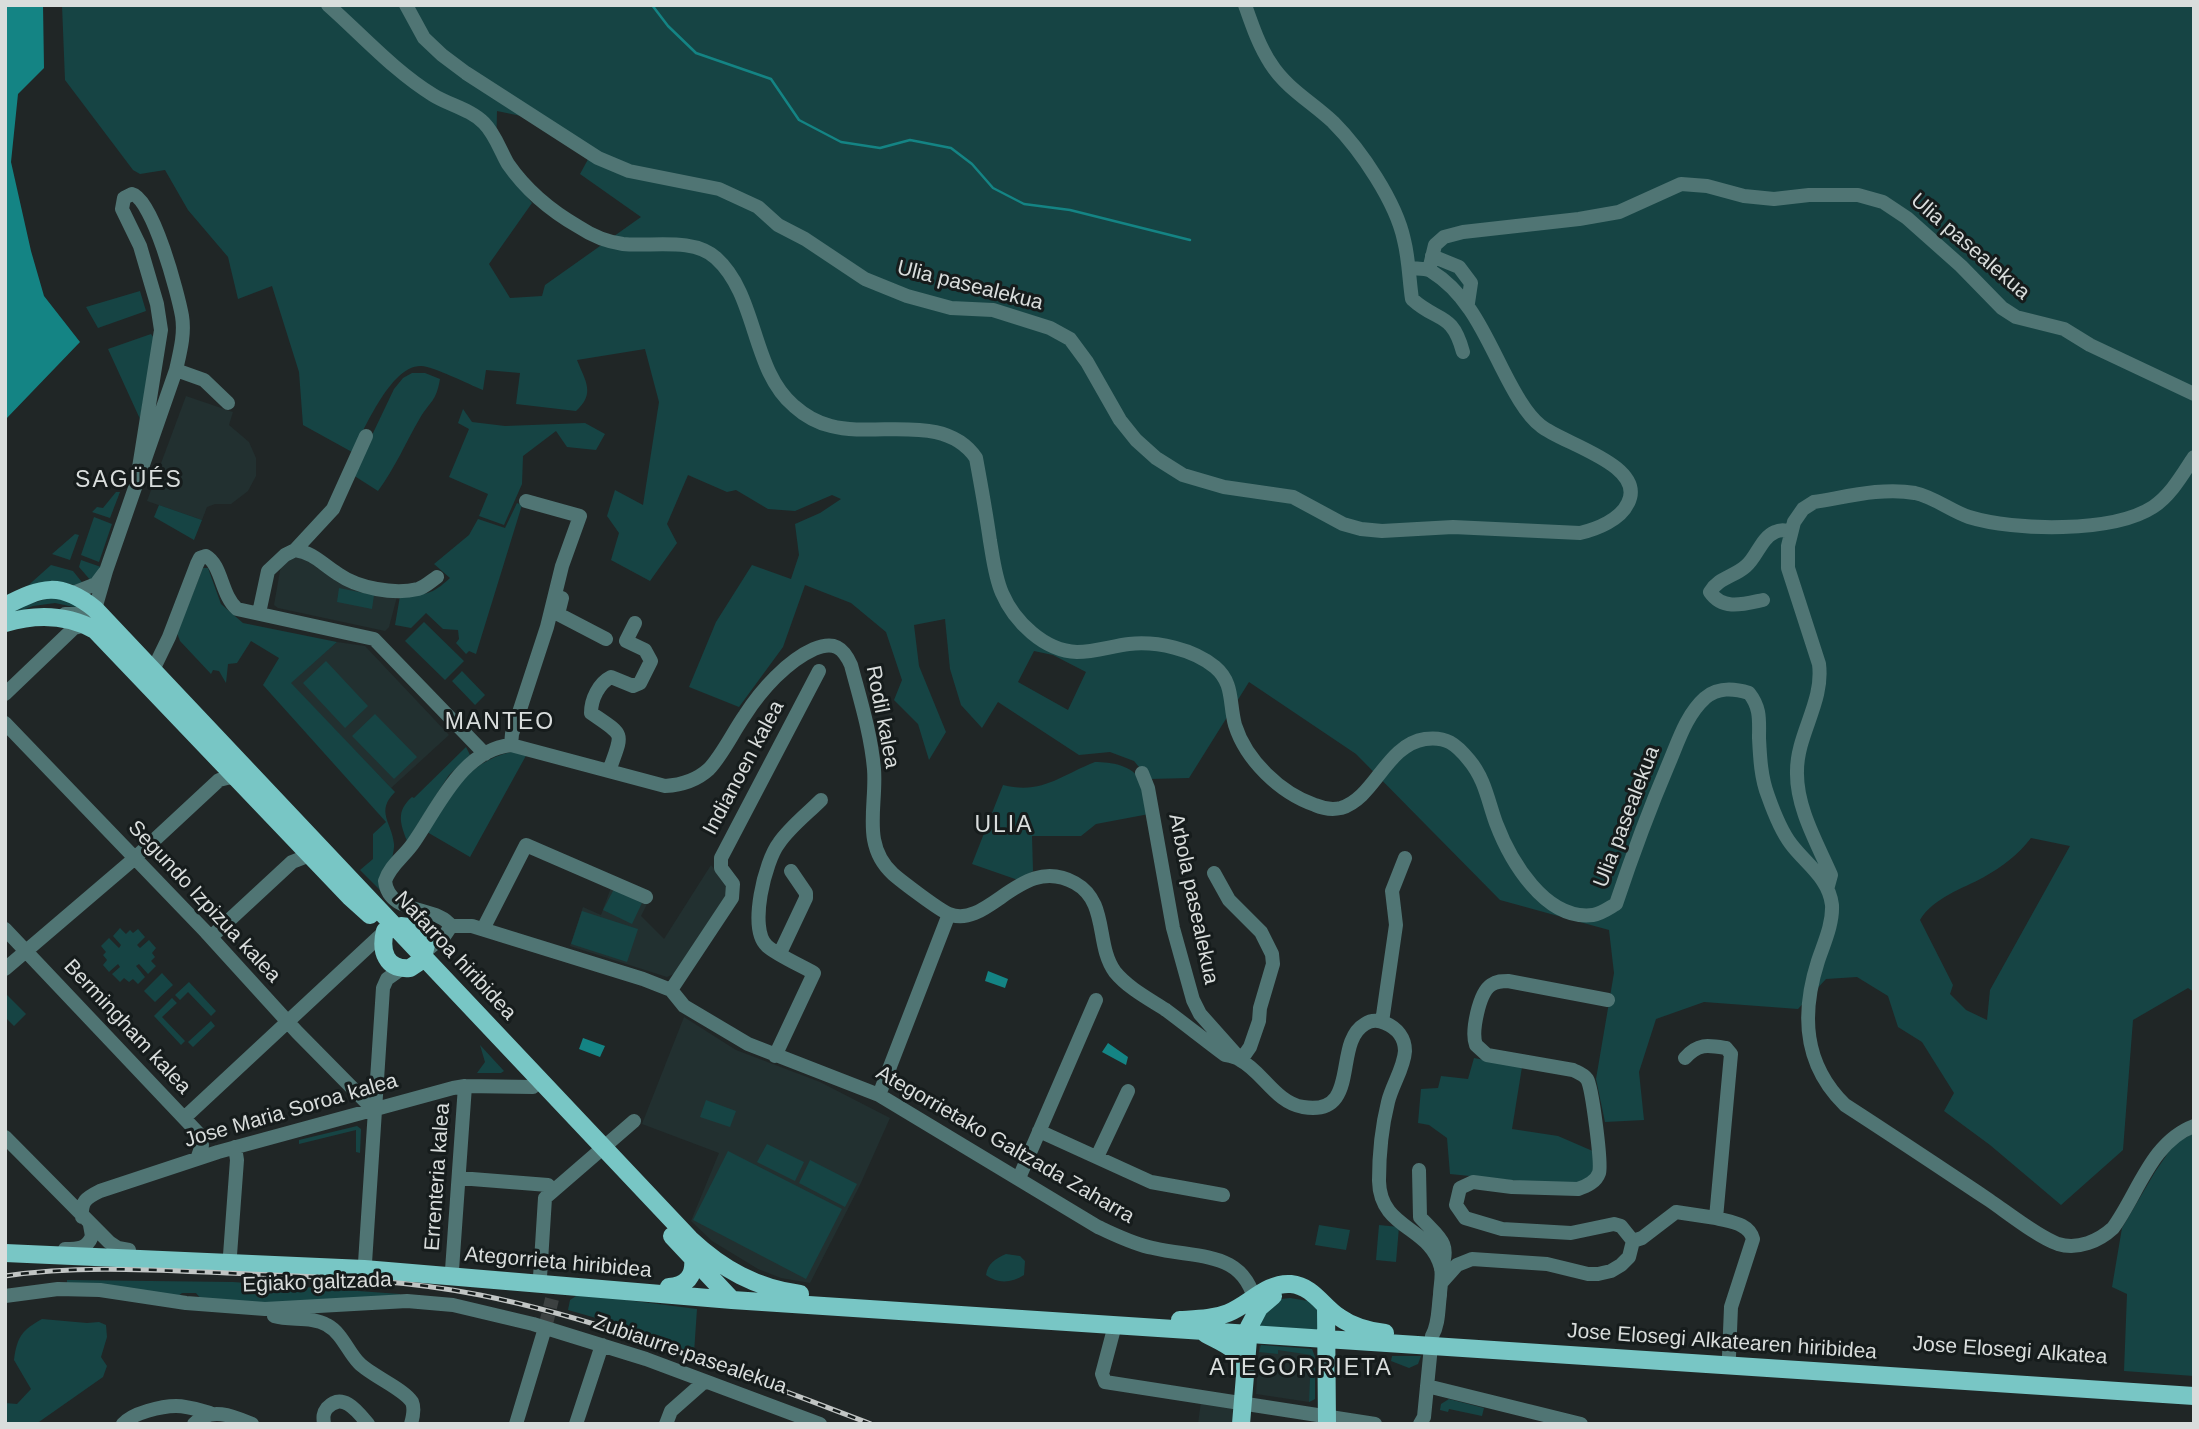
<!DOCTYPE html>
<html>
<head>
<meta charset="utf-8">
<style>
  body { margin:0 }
  #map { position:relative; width:2199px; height:1429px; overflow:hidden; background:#202626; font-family:Helvetica,sans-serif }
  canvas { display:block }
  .frame { position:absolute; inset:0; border:7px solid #d9dddc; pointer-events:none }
</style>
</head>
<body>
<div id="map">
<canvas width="2199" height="1429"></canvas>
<div class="frame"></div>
</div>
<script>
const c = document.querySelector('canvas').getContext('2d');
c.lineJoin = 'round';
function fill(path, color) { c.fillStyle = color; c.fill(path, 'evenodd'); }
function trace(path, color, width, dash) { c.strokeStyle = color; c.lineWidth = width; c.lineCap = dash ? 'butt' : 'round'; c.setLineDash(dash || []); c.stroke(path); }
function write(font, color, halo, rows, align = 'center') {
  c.font = font + ' Helvetica,sans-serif'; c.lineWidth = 6; c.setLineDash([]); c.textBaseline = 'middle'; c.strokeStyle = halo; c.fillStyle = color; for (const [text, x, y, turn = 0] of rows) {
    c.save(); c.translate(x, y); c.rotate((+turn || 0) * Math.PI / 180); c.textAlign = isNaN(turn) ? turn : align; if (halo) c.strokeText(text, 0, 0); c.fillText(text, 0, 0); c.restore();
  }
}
fill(new Path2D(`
  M186,396L233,412L229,425L249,442L256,458V476L248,491L231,504H215L207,507L202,520L147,501Z
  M296,557L307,558L398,593L389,627L385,631L278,608L274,605L281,565L288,559Z
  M337,642L365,646L449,735L391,788L290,683Z
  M711,865L728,886L729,893L676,973L667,977L570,946L583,907L601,915L612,885L648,902L641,916L664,939Z
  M684,1017L736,1050L820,1082L890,1118L860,1185L810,1283L781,1278L758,1269L712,1241L691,1221L719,1153L642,1124Z
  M1261,1345L1312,1349L1315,1357V1399L1309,1402L1256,1394L1259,1346Z
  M1201,1401L1228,1405L1236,1412L1234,1424H1198Z`), '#223030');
fill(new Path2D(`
  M62,5H2194V992L2188,988L2133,1020L2123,1150L2061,1205L1990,1145L1944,1111L1954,1093L1922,1042L1898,1027L1888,996L1857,977L1826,979L1798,1009L1704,1002L1656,1019L1639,1072L1644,1120L1605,1122L1596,1079L1614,973L1609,930L1500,900L1356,754L1249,682L1189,778L1149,779L1134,761L1110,752L1079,755L998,702L982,728L961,705L950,669L945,619L914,625L919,666L946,732L929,760L918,724L894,700L902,680L886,632L851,603L805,585L783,647L739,707L689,687L716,622L752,565L791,579L799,555L795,524L820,513L841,499L832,495L795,511L768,509L736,490L727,492L688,475L667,524L677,543L650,581L611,560L619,533L607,516L615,490L643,505L659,402L645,349L577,360C585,381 596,393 576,411L516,404L520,373L486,370L483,390C468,384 435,367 421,366C391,365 365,429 352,452L303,425L299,372L272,286L238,299L228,257L188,210L165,170L140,174L133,170L65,80ZM497,111L526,117L592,152L580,174L641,217L545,285L542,296L510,298L489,264L532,203L496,156ZM1034,651L1053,655L1086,672L1068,710L1018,682ZM2031,838L2070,846L1990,990L1987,1020L1966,1010L1950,994L1953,985L1920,920C1933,898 1962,889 1984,877C2002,867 2019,854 2031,838Z
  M140,291L146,311L98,328L86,307Z
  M151,334L154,338L140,419L108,349Z
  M412,373H425L440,379C436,402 431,400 420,418C406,442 395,468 378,491L353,475L394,389L403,378Z
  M463,409L472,422L505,426L585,423L605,434L596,450L567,447L556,431L523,456L522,484L504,525L479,516L488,494L449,477L469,429L458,423Z
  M116,492H120L110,518L92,512L97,507L103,508Z
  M517,503L522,505L476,654L469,651L466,654L456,643L459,639L458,630L443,629L426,613L411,628L395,625L400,596C425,595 432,595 450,578L434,564L469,535L478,519L505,528Z
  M159,505L202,520L194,540L154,517Z
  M94,517L112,524L99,562L81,555Z
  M75,534L79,535L70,560L52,554Z
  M81,560L101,567L92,582L79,567Z
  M51,565L73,571L85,586C74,587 67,581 57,582C46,583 34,587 23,590Z
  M203,568H208L221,604L243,623L337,642L291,683L395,792C375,812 392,822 394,844C395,853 385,882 383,893L360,870L373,859V834L386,822L263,685L279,658L251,641L237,663L228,664L226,683L219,671L213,670L211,674L180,641L177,633Z
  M339,588L374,595L372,609L337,602Z
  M60,595L88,610L55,603L33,606L5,616V611Z
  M424,622L464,661L445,680L405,641Z
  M326,661L368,706L345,728L303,683Z
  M462,671L485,695L475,705L452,681Z
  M375,714L417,757L394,779L352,736Z
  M466,747L470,755L449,775L407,841C400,823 396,811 412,797L414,798Z
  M511,752H528L470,857L427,832C450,796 465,763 511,752Z
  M1095,762C1111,762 1132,765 1141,781C1146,789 1147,805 1149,814L1096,824L1081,836H1032L1033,871L1018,880L972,864L1003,785C1042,795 1061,775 1095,762Z
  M614,889L642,903L632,924L603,910Z
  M582,911L638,929L627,962L571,944Z
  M120,928L126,934L130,930L133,933L138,929L145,937L137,945L140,948L149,940L156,948L152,953L155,957L151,961L156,966L148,974L139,964L136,966L145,977L138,984L133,979L129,982L124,978L120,982L112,974L120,967L118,964L109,972L103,965L107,960L103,955L106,952L101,946L109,938L119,948L121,945L113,936Z
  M162,973L173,985L155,1002L144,991Z
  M189,982L216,1011L211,1016L188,992L180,1000L175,995Z
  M7,995L26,1014L14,1026L5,1017V998Z
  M172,998L177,1003L162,1017L185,1041L181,1045L154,1016Z
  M211,1021L215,1026L193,1047L188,1042Z
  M480,1045L504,1071L501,1073H477L485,1062Z
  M1474,1058L1522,1067L1512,1129L1558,1136L1595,1152L1598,1167L1585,1183L1529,1182L1450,1174L1447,1138L1429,1125L1418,1123L1421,1089L1438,1088L1441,1076L1468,1079Z
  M706,1100L736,1111L730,1127L700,1117Z
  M357,1126L361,1129L360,1153L356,1152V1130L299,1144V1140Z
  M2194,1133V1376L2124,1371L2127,1294L2112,1287L2122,1228L2155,1172L2174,1144Z
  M767,1144L804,1162L795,1181L757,1162Z
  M728,1151L842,1209L806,1279L693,1220Z
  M810,1160L857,1184L845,1207L799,1183Z
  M1319,1225L1350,1230L1346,1250L1315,1245Z
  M1379,1225L1399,1227L1396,1262L1376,1260Z
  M1006,1254L1020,1256L1025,1261L1024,1275C1012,1283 997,1284 986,1275C988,1263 995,1259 1006,1254Z
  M67,1280L233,1282L400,1294V1298L282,1305L202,1300L196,1293H182L176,1298L67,1284Z
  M579,1294L697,1309L694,1353L603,1320L568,1310L570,1300Z
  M1290,1298L1308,1301L1318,1306L1321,1330L1257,1329V1318L1281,1299Z
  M42,1319L87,1323L99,1322L106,1325L107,1337L101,1357L107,1366L103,1377L36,1424H5V1403L17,1404L31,1389L14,1360C17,1337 22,1330 42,1319Z
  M1261,1345L1312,1349L1315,1357V1399L1309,1402L1311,1355L1278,1350V1354L1259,1352Z
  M1392,1356H1421L1418,1364L1409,1368L1391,1361Z
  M1449,1399L1484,1408L1482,1416L1449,1409L1448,1412L1440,1410L1441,1404Z`), '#164444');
fill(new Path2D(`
  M5,5H43L44,68L18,94L11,162L31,251L44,296L80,342L5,420Z
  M988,971L1008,979L1005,988L985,981Z
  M583,1038L605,1046L600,1057L579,1049Z
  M1108,1043L1128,1057L1126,1065L1102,1052Z`), '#148484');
trace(new Path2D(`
  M652,5L668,26L696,53L771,79L799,120L841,142L880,148L910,140L951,148L972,164L993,188L1024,204L1070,210L1190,240`), '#148484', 2.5);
trace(new Path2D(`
  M545,1328L552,1299`), '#3c4141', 14, [14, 7]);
trace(new Path2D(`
  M328,5C362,35 394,71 433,95C449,105 470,109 484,123C495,134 500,150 508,164C526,190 551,211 579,227C591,235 608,242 623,244C651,247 693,237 716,258C758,296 751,370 794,406C804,415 818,423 831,426C877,438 945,412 976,458C981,485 986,513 990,541C993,558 995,577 1002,593C1014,621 1044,651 1077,652C1095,652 1112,646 1129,644C1157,641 1193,649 1215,667C1234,683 1229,703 1235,725C1246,760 1280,793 1315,805C1322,808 1332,810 1341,808C1375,798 1386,745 1425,739C1446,736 1456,744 1469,760C1485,779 1488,801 1496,823C1510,860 1545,921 1593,915C1601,914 1609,908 1616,904C1632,856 1649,810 1669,763C1678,742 1686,715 1705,698C1718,687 1733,688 1749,693C1761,708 1759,721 1759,738C1760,758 1761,778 1768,796C1774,813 1781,831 1791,844C1806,864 1829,878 1832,905C1833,924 1824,943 1818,961C1801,1014 1803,1064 1845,1105C1893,1136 1941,1168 1989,1200C2008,1213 2038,1237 2058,1244C2078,1250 2099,1241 2113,1228C2138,1194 2151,1142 2194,1126
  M406,5L424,38L442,55L466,73L598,158L629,171L719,189L758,207L778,225L805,239L865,279L907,296L951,308L993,310L1050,328L1070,339L1087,362L1120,420L1136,440L1156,458L1183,475L1224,487L1293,497L1343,524L1361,529L1382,531L1453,527L1580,533C1597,529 1620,520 1628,503C1647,465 1563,444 1541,426C1533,420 1525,409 1520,401C1492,357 1478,300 1431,271C1425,268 1416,269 1410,268
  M1245,5C1252,25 1259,46 1271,64C1286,88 1313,103 1333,122C1361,150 1396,202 1404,240C1409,260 1409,279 1412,299C1438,323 1452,311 1463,352
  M1432,256L1459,267L1471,283L1468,303
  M1429,270L1435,245L1444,237L1463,232L1579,219L1619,212L1681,184L1707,186L1744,196L1774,199L1809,195H1858L1883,202L1907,218L1961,266L2002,308L2016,317L2064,329L2090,345L2194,394
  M176,370L204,380L228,403
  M295,550C314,553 322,564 338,574C358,588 394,595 418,589C425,587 431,581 437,577
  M73,593L96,584L105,572
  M562,598L558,614L606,639
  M1763,600C1744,604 1723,611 1710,592C1719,577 1734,577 1746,566C1757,557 1761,538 1775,532C1781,529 1786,530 1791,532
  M259,613L268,571L285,555L295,550L333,509L366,436
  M65,614H91L95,609L106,571L176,370C180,352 185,334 182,316C178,294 153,199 132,194L124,198L122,209L140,246L157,304L161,330L137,480
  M152,681L153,670L169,637L197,564L200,558L206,556C222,565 221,595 237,609L374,639L485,754
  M5,694L74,628L87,625
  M5,723L206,932L297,1032L373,1109
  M511,745L512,734L547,627L562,566L580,516L526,501
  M609,771C623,731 626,737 591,713C591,699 599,683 611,677L633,686L640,683L651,661L645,650L626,641L635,623
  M1142,773L1148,788L1173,928L1193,1000L1200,1014L1241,1060
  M1214,873L1229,900L1261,932L1272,954L1273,964L1260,1008L1259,1021L1250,1047L1241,1060
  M1828,886L1831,875C1817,843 1796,807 1797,771C1797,734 1824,702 1819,664L1788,568V546L1794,522L1803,509L1814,502C1846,497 1882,487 1915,493C1934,497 1951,511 1969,517C2014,531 2113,533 2153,507C2171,495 2182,475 2194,457
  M451,926C437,905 389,916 385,881C390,865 405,856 414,842C439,806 462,750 511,745L665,786C682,785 696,781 709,769C723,754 733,732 745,715C761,690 787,661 814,649C834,641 843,647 851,665C860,699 871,734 874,769C877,806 861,845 893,874C901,881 939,910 949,914C989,930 1021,853 1075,883C1109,902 1095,945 1115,972C1128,988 1149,999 1166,1010C1186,1025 1205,1040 1225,1055C1230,1056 1236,1057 1240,1060C1262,1071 1276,1103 1303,1107C1362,1117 1332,1043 1365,1024C1371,1020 1378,1020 1385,1023C1397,1028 1405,1038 1405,1051C1404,1068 1392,1085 1388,1102C1382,1126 1379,1156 1379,1181C1380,1230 1431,1226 1441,1268C1443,1276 1440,1287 1440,1295C1438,1309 1439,1324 1432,1336L1424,1417L1420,1424
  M5,929L200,1135L202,1145L197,1159
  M483,929L526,845L646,897
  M211,937L292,862L310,855
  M426,951L445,935L451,926H472L643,979L671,990L684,1006L748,1044L879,1095L1098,1227C1116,1235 1133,1244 1153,1248C1198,1259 1245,1249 1256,1306
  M780,953L806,898V893L791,871
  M5,969L135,858L219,780L231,777L242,783
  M671,990L732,898L733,884L721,868V858L819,671
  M1382,1022L1396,925L1392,891L1405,858
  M775,1056L814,973C802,966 777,955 767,946C748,929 765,861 779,843C790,827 807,814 821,800
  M879,1095L949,914
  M184,1118L385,931
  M1039,1131L1151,1182L1223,1195
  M5,1137L109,1242L118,1248L129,1250
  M1097,1157L1128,1091
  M1419,1170L1420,1217C1437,1236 1452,1242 1441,1269
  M459,1178L548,1185L553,1191
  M1019,1178L1096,1000
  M82,1217C81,1201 86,1198 100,1191L218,1152L453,1088L465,1086L533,1087
  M1716,1218C1730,1222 1749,1223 1753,1239L1731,1307L1729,1356
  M1633,1241L1642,1238L1676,1212L1716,1218L1731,1054L1726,1048C1708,1045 1698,1043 1685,1058
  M65,1249C78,1249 87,1249 92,1236L90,1225
  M230,1255L237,1160L235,1147
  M365,1263L383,988L387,979L401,969
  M452,1270L465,1086
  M1441,1283L1457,1265L1472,1259L1547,1264L1588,1274H1598L1611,1271L1621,1265L1629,1257L1633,1241L1621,1226L1614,1224L1571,1233L1502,1229L1465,1218L1456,1205L1460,1188L1473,1182L1512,1187L1578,1189C1587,1186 1596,1182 1599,1173C1602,1164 1592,1087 1587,1079C1583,1074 1579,1073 1573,1070L1487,1055L1476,1045C1471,1032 1479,993 1491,985C1497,981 1502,981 1508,981L1608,1000
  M543,1285L540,1277L545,1198L634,1121
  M5,1296L58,1289L100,1290L186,1303L265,1309L407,1301L453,1305L533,1324L646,1359L820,1424
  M274,1316C291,1321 311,1316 327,1325C342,1333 348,1352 359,1363C372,1376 404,1389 412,1402C415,1409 413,1417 411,1424
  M1115,1325L1102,1374L1105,1382L1375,1424
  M1427,1386L1581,1424
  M123,1424C132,1413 162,1406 176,1406C188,1406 199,1410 210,1413
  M194,1424C210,1406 233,1416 252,1424
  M324,1424C323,1417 323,1413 327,1408C343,1391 358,1412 368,1424
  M516,1424L545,1328
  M576,1424L602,1345
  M666,1424L671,1411L705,1381`), '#507574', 14);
trace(new Path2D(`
  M5,606C42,587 60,581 95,609L690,1239C722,1269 756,1288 800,1294
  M5,623C36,614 66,614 95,630L350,897L370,915
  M401,926C414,927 422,932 426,945L422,960L410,968C386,970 380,951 385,931Z
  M672,1236L732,1300
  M5,1253L364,1269L732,1300L2194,1396
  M669,1287C686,1286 695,1276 693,1259
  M1326,1307L1327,1424
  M1180,1320C1197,1319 1213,1319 1228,1313C1250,1304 1267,1282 1291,1284C1313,1286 1323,1307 1339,1317C1353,1327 1369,1331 1385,1333
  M1206,1334C1223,1343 1239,1348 1245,1368
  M1241,1424L1249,1327L1259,1308L1273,1296`), '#78c6c5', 18);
const rail = new Path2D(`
  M5,1276C78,1265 154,1270 227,1273C311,1277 397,1278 480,1295C615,1322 743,1376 871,1424`);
trace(rail, '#c1c5c4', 5);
trace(rail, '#161c1c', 2.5, [8]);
write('21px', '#d9dddc', '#161c1c', [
  ["Ulia pasealekua",1970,247,41],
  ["Ulia pasealekua",970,286,14],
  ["Rodil kalea",882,717,79],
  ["Indianoen kalea",744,768,-62],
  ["Ulia pasealekua",1627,817,-69],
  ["Arbola pasealekua",1193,899,78],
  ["Segundo Izpizua kalea",204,902,47],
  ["Nafarroa hiribidea",455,956,47],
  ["Bermingham kalea",127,1027,47],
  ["Jose Maria Soroa kalea",291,1111,-16],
  ["Ategorrietako Galtzada Zaharra",1005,1145,30],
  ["Errenteria kalea",438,1177,-86],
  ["Ategorrieta hiribidea",558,1263,5],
  ["Egiako galtzada",317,1283,-2],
  ["Jose Elosegi Alkatearen hiribidea",1722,1342,4],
  ["Jose Elosegi Alkatea",2010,1351,4],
  ["Zubiaurre pasealekua",690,1355,19]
]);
c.letterSpacing = '2px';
write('23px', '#d9dddc', '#161c1c', [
  ["SAGÜÉS",129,481],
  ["MANTEO",500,723],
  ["ULIA",1004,826],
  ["ATEGORRIETA",1301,1369]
]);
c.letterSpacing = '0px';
</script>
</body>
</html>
